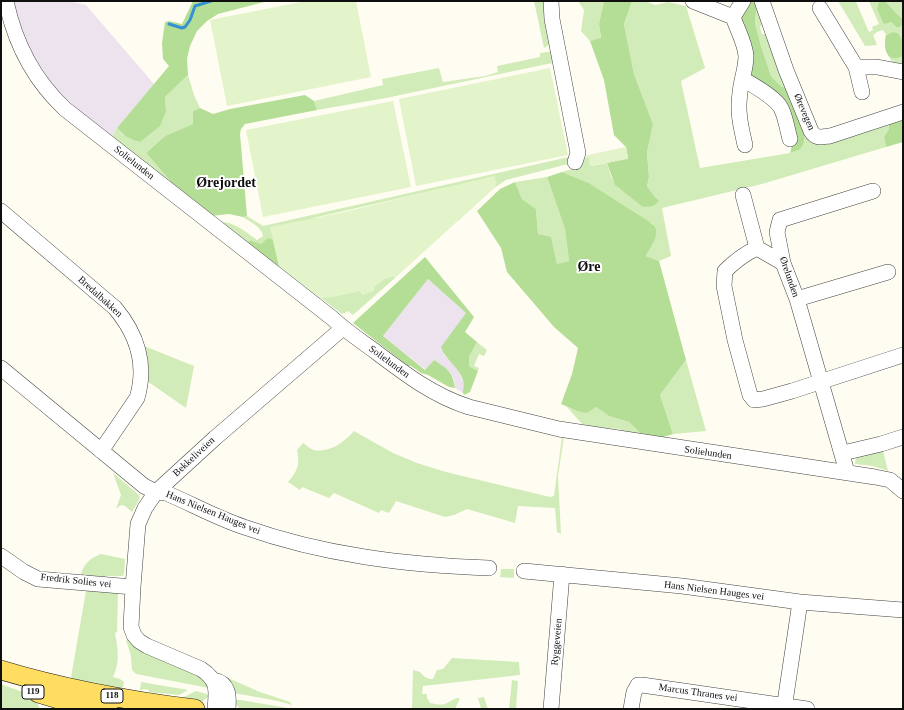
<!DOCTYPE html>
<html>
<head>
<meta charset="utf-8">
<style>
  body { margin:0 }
  #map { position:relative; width:904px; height:710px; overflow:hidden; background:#fffdf1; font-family:Georgia,serif }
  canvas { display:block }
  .frame { position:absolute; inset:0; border:2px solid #0f0f0f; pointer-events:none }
</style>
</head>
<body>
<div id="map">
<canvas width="904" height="710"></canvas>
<div class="frame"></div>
</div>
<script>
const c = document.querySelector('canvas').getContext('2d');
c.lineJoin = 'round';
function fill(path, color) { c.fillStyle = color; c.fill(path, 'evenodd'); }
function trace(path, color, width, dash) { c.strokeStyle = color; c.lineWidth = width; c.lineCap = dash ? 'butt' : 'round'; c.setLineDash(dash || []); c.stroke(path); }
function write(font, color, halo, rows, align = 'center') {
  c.font = font + ' Georgia,serif'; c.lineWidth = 4; c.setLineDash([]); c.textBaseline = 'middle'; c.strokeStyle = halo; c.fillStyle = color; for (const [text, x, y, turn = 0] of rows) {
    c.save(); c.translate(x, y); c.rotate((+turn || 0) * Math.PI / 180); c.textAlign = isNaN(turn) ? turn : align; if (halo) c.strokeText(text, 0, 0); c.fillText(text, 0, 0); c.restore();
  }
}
fill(new Path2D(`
  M13,1H68L86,5L154,84L117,128L112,137L77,109L52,84L32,53L18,21Z
  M428,279L466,313L444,355L457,368L463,381V393L455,388L454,379L450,372L434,360L426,370L383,336Z`), '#ede3ee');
fill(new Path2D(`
  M534,1H547L552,43L544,48Z
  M578,1H604L599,24L601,39L590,41L581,31L584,10Z
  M632,1H645L655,5L668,2L686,6L705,68L681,81L700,168L790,153L799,150L805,135H808L888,120L889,129L884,137L886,147L762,184L662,208L671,256L659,261L646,256L651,244L653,224L645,220L639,215L589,183L562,172C576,168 580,166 588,155L591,166L607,163C615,195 624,193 654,196L647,186L649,177L647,153L653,124L634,74L624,24Z
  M757,1L764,22L760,27L762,34H770L790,91L781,86L771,76L761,46L755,23Z
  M838,1H857L856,2L869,32L873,30L872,27L879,24L869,1H879L877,9L896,27H899L903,23V41L898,33L893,32L886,35L883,30L877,32L873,35L877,45L865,46Z
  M885,1H903V19L898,15Z
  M553,51L557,62L386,98L317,110L314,101L383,85L382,79L439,68L443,82L485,76L498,72L497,66L540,57V53Z
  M888,55C893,59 898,59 903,56V68L894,65Z
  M188,75L194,95L200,108L193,111V124L165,136L146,153L178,190L112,137L117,128L123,135L166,111L165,97Z
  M573,156L568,164L506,180L494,188L458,221L444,188L313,218L375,281L394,276L395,278L353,315L348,311L342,314L279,266L273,240L261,244L250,240L247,243L231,229L227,230L219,222C234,221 246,232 257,240L263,236C262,227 250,222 243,217L247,216L263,226Z
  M547,177L565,229L569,261L557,265L551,238L538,234L536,209L522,199L515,182Z
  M477,342L487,350L484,356L479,354L474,366L479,368L478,371L469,366V357Z
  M144,346L194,366L186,408L147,381L148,367Z
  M686,360L706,431L673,434L660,395Z
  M567,407L577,411L596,407L609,416L629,422L640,433L663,437L633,435L618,429L594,427L582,424Z
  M354,431L393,453L417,463L446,472L550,497L554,496L562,437H564L558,476L561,534L557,532L555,508L518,506L515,523L467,509L454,515L445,517L396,501L389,513L381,510L379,513L334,493L329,498L302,487L300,490L288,482C298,470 300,465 297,450L303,443C306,445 310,449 314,450C330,453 344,442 354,431Z
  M882,447L888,471L873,466L855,464L856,458Z
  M113,473L138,494L140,498L132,512L125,506L121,505L116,509L121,495Z
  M101,554L125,559L124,575L122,576H106L104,578L81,576C82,565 90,558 101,554Z
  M501,569H514V578L500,577Z
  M83,586L118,592L117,632L115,633C118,649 120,662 113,677L120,679L124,682L123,687L121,688L70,683L86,591Z
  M129,638L199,676L205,681L209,688L136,674L132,670L131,656L126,640Z
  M452,658L519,662L520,675L423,686L422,694H427V698L430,703C436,704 442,706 447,703C453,700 454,698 460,698L455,709H412L413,670L420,672C424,677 427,679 433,679L437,670L443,669Z
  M228,678L260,692L290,702L292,705L278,701L234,693L227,681Z
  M512,680L518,681L516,709H509Z
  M141,682L188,690L179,695L149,692V690L143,689L142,690H140Z
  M1,684C15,690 35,693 40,709H1Z
  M196,691L210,695C199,707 192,702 178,700Z
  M484,697L488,709H481L478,698Z
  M236,700H241L293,709H240L235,703Z`), '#d1ecb8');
fill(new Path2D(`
  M193,1H268L218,14L207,21L197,31L190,46L187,59L188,75L165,97L166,111L160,126L140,142C130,139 124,136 117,128L169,66L163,59L162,43L165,22L169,21L182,24Z
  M604,1H632L624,24L634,74L653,124L647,153L649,177L647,186L654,196L659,201L653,206L643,207L615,185L607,163L628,158L626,147L614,135L604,80L590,41L601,38L599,24Z
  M746,1H757L755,23L761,46L771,76L781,86L790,91L805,134L803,145L799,150L790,153L794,138L786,115L747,76L739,18Z
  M879,1H885L898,15L903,19V23L900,27H896L891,22L884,24L877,9Z
  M893,32L898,33L903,41V56C886,64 883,48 886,35Z
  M305,95L314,101L317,110L245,124L241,129L240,134L247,216L243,217L229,214L211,216L178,190L146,153L165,136L193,124V111L200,108L213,114L230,109Z
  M903,114V142L886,147L884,137L889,129L888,120Z
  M562,172L589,183L639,215C644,219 648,220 652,224C663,232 650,247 646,256L659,261L686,360L660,395L673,434L663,437L640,433L629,422L609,416L596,407L587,413L577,411L561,404L572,374L578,348L554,327L507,272L501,248L477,211L500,189L515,182L522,199L536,209L538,234L551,237L557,264L569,261L565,229L547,177Z
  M268,238L273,240L279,266H273L247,243L250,240L261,244Z
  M425,257L474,317L465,332L477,342L469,357V366L478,371L470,392L464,395L463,393C463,389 464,384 463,380C459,367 445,360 441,347L466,313L428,279L383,336L425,370L434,360C447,369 453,371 455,388L449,387L428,375L421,373L411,366H408L353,323Z`), '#b4de96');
fill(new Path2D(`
  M306,1H356L371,77L227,106L210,20Z
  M550,68L568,155L416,186L399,99Z
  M393,101L411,187L263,217L246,130Z
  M626,147L628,159L590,166L588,155Z
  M494,176L497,183L494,188L395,278L394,276L386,278L374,287V291L362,295L360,291L334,297L320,298L279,266L270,227L344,212Z`), '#e3f3ca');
trace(new Path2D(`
  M169,24L182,28L185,27L190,20L195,6L211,1`), '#3590d4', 3);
const minor = new Path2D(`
  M6,1C15,44 33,79 65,109L332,318C346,331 361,341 376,352C405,374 434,396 469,407L559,429L875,477L890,480L903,491
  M551,1L552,19L578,153L575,162
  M693,1L733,17C737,29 745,43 746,56C746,69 741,80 740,93C737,112 741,127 745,145
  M762,1L786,70L811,131C816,139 821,137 830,136L903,112
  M820,8L856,67L862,92
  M733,17L743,1
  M856,67H877L903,72
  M743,79C754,86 775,97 781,108C786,118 787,129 790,139
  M743,195L757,248L783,263
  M1,211L115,308C137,334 147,365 137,398L101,451
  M757,248C744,254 735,261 725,271L724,286L735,340L750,395L754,400L763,399L792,391L903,355
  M797,299L888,272
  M1,368L144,486L156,492L166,493C192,504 217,518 244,527C323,555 405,565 489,568
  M843,453L881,444L903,437
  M847,472L797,299L783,263L777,232L780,220L873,191
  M1,556L24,572L38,579L133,587
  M524,571L682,586L800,602L903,610
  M214,680C229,683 229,696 228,709
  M215,709C217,690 218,680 201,669L147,646L139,641L134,635L131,627L133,587L138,524L145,508L156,492L215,438L343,328
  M551,709L562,574
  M631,709L634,692L638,685H642L807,709
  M784,709L800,602`);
const major = new Path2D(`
  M1,670C64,689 130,701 195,709
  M38,693L65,701L108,709`);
trace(minor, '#424242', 16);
trace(major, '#202020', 20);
trace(minor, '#fff', 15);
trace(major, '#ffdd61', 19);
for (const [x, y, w] of [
  [33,692,22],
  [112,696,22]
]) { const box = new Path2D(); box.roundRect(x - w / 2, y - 7, w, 14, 3); c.fillStyle = '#fff'; c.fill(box); trace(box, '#0f0f0f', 1); }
write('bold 9px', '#0f0f0f', null, [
  ["119",33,692],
  ["118",112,696]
]);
write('10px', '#0f0f0f', '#fff', [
  ["Ørevegen",804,112,67],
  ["Solielunden",134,163,38],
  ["Ørelunden",789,277,71],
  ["Bredalbakken",100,297,42],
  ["Solielunden",389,362,36],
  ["Solielunden",708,453,8],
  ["Bekkeliveien",194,457,-43],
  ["Hans Nielsen Hauges vei",213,513,22],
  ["Fredrik Solies vei",76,581,6],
  ["Hans Nielsen Hauges vei",714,591,7],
  ["Ryggeveien",557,642,-85],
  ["Marcus Thranes vei",698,693,8]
]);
write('bold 14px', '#0f0f0f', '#fff', [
  ["Ørejordet",226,183],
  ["Øre",589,267]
]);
</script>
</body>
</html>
